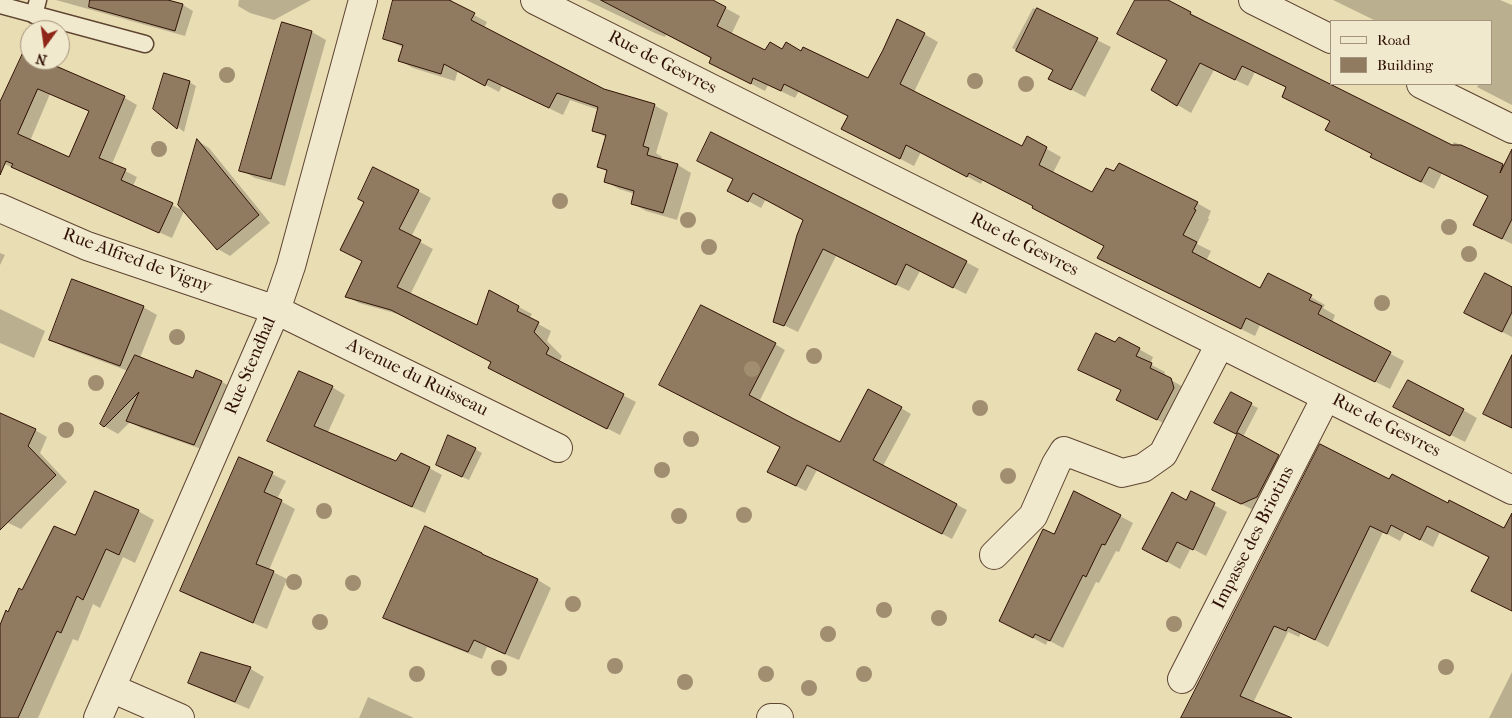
<!DOCTYPE html>
<html>
<head>
<meta charset="utf-8">
<style>
  body { margin:0 }
  #map { position:relative; width:1512px; height:718px; overflow:hidden; background:#e9ddb4; font-family:"IM FELL French Canon",serif }
  canvas { display:block }
  .legend { position:absolute; left:1330px; top:20px; width:162px; height:65px; box-sizing:border-box; background:#f1e9ce; border:1px solid #a4937e; margin:0; padding:6px 9px; list-style:none; font-size:15px; color:#301105 }
  .legend li { display:flex; align-items:center; gap:10px; height:25px }
  .legend b { width:25px; border:1px solid #a4937e }
  .north { position:absolute; left:20px; top:20px; width:50px; height:50px; box-sizing:border-box; background:#f1e9ce; border:1px solid #a4937e; border-radius:50%; rotate:194deg; font-size:14px; font-weight:700; line-height:20px; text-align:center; color:#301105 }
  .north::after { content:''; display:block; margin:auto; width:18px; height:22px; background:#8f2418; clip-path:polygon(50% 0,100% 100%,50% 72%,0 100%) }
</style>
</head>
<body>
<div id="map">
<canvas width="1512" height="718"></canvas>
<ul class="legend">
<li><b style="height:6px;background:#f1e9ce"></b>Road</li>
<li><b style="height:14px;background:#907b60"></b>Building</li>
</ul>
<div class="north">N</div>
</div>
<script>
const c = document.querySelector('canvas').getContext('2d');
c.lineJoin = 'round';
function fill(path, color) { c.fillStyle = color; c.fill(path, 'evenodd'); }
function trace(path, color, width, dash) { c.strokeStyle = color; c.lineWidth = width; c.lineCap = dash ? 'butt' : 'round'; c.setLineDash(dash || []); c.stroke(path); }
function write(font, color, halo, rows, align = 'center') {
  c.font = font + ' "IM FELL French Canon",serif'; c.lineWidth = 4; c.setLineDash([]); c.textBaseline = 'middle'; c.strokeStyle = halo; c.fillStyle = color; for (const [text, x, y, turn = 0] of rows) {
    c.save(); c.translate(x, y); c.rotate((+turn || 0) * Math.PI / 180); c.textAlign = isNaN(turn) ? turn : align; if (halo) c.strokeText(text, 0, 0); c.fillText(text, 0, 0); c.restore();
  }
}
fill(new Path2D(`
  M56,0H163L183,5L193,11L185,36Z
  M239,0H311L274,20L250,13L238,6Z
  M395,0H452V3L487,22L484,28L603,90L654,105L668,113L656,153L662,157L661,160L678,165L691,173L677,220L646,211L632,203L635,194L619,189L605,181L608,172L599,167L607,138L593,130L599,110L570,100L563,115L502,86L499,92L458,70L455,81L413,68L400,61L404,48L384,38Z
  M586,0H711L740,16L731,35L766,52L783,50L802,53L868,80L924,34L938,42L914,92L1022,148L1028,138L1047,149L1061,157L1053,173L1093,194L1197,203L1211,211L1208,218L1209,219L1197,244L1211,251L1206,261L1261,289L1311,297L1325,305L1323,308L1335,315L1332,323L1404,361L1390,389L1260,325L1255,336L1113,266L1105,246L1034,206L983,180L981,184L921,152L914,166L857,137L850,116L799,91L795,98L768,85L765,91L724,70L712,58L666,34L665,37L657,34Z
  M1136,0H1165L1190,13L1204,20L1203,21L1452,146L1454,142L1512,170V244L1488,232L1489,196L1442,173L1434,189L1385,164L1372,157L1373,154L1331,122L1283,97L1287,88L1255,72L1248,86L1214,70L1191,113L1153,90L1168,60Z
  M1333,0H1500L1512,5V105L1477,87L1479,84H1491V21H1376Z
  M1033,8L1111,47L1085,97L1050,78L1054,70L1012,48Z
  M283,24L312,32L326,40L285,186L255,178L241,170Z
  M30,55V60H40L125,98L137,105L112,164L137,177L133,186L184,211L172,238L0,162V105ZM50,94L90,112L70,158L30,141Z
  M189,82L196,86L184,132L154,108Z
  M198,141L209,148L270,223L230,256L218,249L180,205Z
  M734,179L966,262L979,269L966,294L920,271L909,291L836,256L798,332L775,321L804,220L766,199L761,208L728,190Z
  M418,191L431,198L411,237L433,249L410,295L477,327L490,292L532,314L529,319L551,331L547,341L562,356L559,362L636,402L620,435L502,375L492,362L405,316L359,303L347,296Z
  M0,253L5,255L0,265Z
  M1512,288V337L1477,319Z
  M143,307L157,315L140,358L194,380L222,382L235,389L207,451L141,428L130,422L118,434L104,426L128,371L64,347L51,339Z
  M0,309L45,331L34,358L0,343Z
  M1119,338L1153,357L1150,364L1165,372L1164,376L1185,388L1171,427L1132,407L1122,390L1094,377Z
  M775,344L785,350L759,402L841,444L901,408L911,414L883,466L967,510L952,539L817,470L806,491L779,478L781,447L670,390Z
  M332,387L345,395L328,432L397,463L429,468L442,475L425,513L281,448L268,441Z
  M1231,394L1258,408L1243,437L1291,463L1255,511L1226,496L1239,434L1223,426Z
  M1463,410L1477,418L1465,442L1409,414Z
  M0,422L35,430L47,437L40,453L67,482L21,529L0,519Z
  M475,449L482,453L469,480L445,469Z
  M240,458L286,481L277,499L295,509L269,570L287,579L267,629L194,598L181,591Z
  M1390,480L1448,504L1512,534V611L1490,557L1440,532L1433,547L1405,532L1400,541L1383,532L1328,647L1301,633L1299,637L1288,632L1253,703L1286,718H1182Z
  M1191,493L1227,512L1206,556L1191,548L1180,569L1157,556Z
  M138,511L154,520L135,563L123,557L100,608L93,604L78,641L73,639L38,718H0V628L23,592L76,537Z
  M1120,516L1133,523L1119,552L1116,551L1099,583L1096,582L1063,648L1048,640L1046,645L1013,627L1054,536Z
  M490,559L538,580L551,588L519,660L487,647L482,659L398,625L385,618Z
  M202,654L251,669L264,677L249,709L204,690L190,682Z
  M1512,672V718H1489Z
  M368,697L414,718H359Z`), '#0003');
const building = new Path2D(`
  M90,0H168L183,4L175,31L89,7Z
  M393,0H449L475,13L471,20L604,89L655,104L643,146L649,148L647,155L678,164L663,213L631,204L634,191L604,182L607,170L597,167L606,135L592,131L598,107L557,93L549,108L488,79L485,86L444,64L441,74L398,61L403,45L383,39Z
  M601,0H713L726,7L717,26L765,50L770,42L782,49L786,42L801,51L803,47L868,78L883,50L897,19L925,33L900,84L1022,146L1027,136L1047,147L1039,165L1092,192L1106,168L1114,171L1119,163L1198,202L1194,209L1196,210L1183,235L1197,242L1192,252L1260,288L1268,273L1312,295L1309,300L1322,306L1318,314L1391,352L1375,382L1246,318L1241,329L1097,258L1104,246L1032,208L1033,206L969,173L967,177L906,145L900,159L841,129L848,116L784,84L781,91L753,78L751,84L709,63L711,58Z
  M1135,0H1168L1191,12L1190,14L1452,145H1461L1503,164L1500,173L1512,149V219L1502,239L1473,225L1488,196L1429,167L1421,182L1370,157L1372,154L1325,130L1330,121L1282,97L1286,87L1242,66L1235,80L1200,63L1177,106L1151,90L1167,60L1117,34Z
  M1037,8L1098,38L1071,90L1048,79L1053,70L1016,51Z
  M282,22L312,31L271,179L239,171Z
  M24,51L30,54V60H42L125,96L99,158L126,169L121,180L173,203L159,233L11,167L13,164L6,161L0,175V102ZM38,89L89,111L69,157L18,134Z
  M164,73L190,81L177,129L153,109Z
  M711,132L967,261L953,288L906,264L896,285L823,249L784,326L773,322L797,235L803,220L753,193L748,202L727,191L733,179L697,161Z
  M197,139L259,215L217,250L178,205Z
  M373,167L419,190L399,229L421,240L397,287L477,325L489,290L519,306L517,311L539,322L534,332L549,348L546,354L624,394L607,429L488,368L491,362L391,310L345,297L362,261L340,250L364,202L358,199Z
  M1485,273L1512,287V312L1502,332L1464,313Z
  M72,279L144,306L120,366L49,340Z
  M701,305L776,343L749,395L794,419L840,442L868,389L902,407L873,460L957,504L942,534L807,465L796,486L767,472L780,447L659,385Z
  M1096,333L1115,342L1119,337L1140,348L1136,356L1152,363L1150,368L1171,378L1174,388L1157,420L1116,400L1121,390L1078,370Z
  M135,355L193,378L196,370L222,381L194,445L126,421L139,392L104,427L100,424Z
  M1512,355V428L1483,414Z
  M299,371L333,386L314,426L396,461L401,453L430,467L412,507L267,441Z
  M1408,380L1464,409L1450,436L1393,407Z
  M1231,392L1252,403L1236,434L1214,423Z
  M0,413L36,429L28,446L56,475L0,530Z
  M1238,433L1279,455L1257,497L1241,504L1212,490Z
  M448,435L476,448L462,477L436,465Z
  M1320,444L1389,479L1392,474L1448,503L1449,500L1504,528L1512,513V611L1471,591L1489,557L1427,526L1420,540L1391,525L1387,534L1370,526L1315,640L1288,627L1286,631L1274,626L1240,696L1292,718H1181Z
  M239,457L273,472L264,492L282,500L256,564L274,571L253,623L180,591Z
  M95,491L139,510L119,555L106,549L83,600L77,596L61,633L57,631L18,718H0V625L6,610L8,612L19,588L22,590L54,526L75,535Z
  M1074,491L1121,515L1105,545L1102,544L1086,577L1083,575L1050,641L1035,634L1033,638L999,621L1043,529L1054,534Z
  M1191,491L1215,503L1193,550L1177,542L1167,562L1142,549L1172,492L1186,500Z
  M425,526L482,553V554L538,579L505,654L474,640L468,652L383,618Z
  M201,652L251,667L235,702L188,683Z`);
fill(building, '#907b60');
trace(building, '#301105', 1);
const service = new Path2D(`
  M0,5L145,44
  M34,15L38,0`);
const minor = new Path2D(`
  M535,0L1512,490
  M1253,0L1331,39
  M1421,84L1512,129
  M0,208L87,246L276,310L558,448
  M994,555L1033,516L1056,464L1064,451L1122,473L1143,468L1163,454L1220,344
  M1182,679L1326,397
  M111,688L180,718
  M98,718L276,310L291,266L363,0
  M771,718H779`);
trace(service, '#5e4431', 19);
trace(minor, '#5e4431', 30);
trace(service, '#f1e9ce', 16);
trace(minor, '#f1e9ce', 28);
c.fillStyle = '#a18d70';
for (const [x, y] of [
  [227,75],
  [975,81],
  [1026,84],
  [159,149],
  [560,201],
  [688,220],
  [1449,227],
  [709,247],
  [1469,254],
  [1382,303],
  [177,337],
  [814,356],
  [752,369],
  [96,383],
  [980,408],
  [66,430],
  [691,439],
  [662,470],
  [1008,476],
  [324,511],
  [744,515],
  [679,516],
  [294,582],
  [353,583],
  [573,604],
  [884,610],
  [939,618],
  [320,622],
  [1174,624],
  [828,634],
  [615,666],
  [1446,667],
  [499,668],
  [417,674],
  [766,674],
  [864,674],
  [685,682],
  [809,688]
]) { c.beginPath(); c.arc(x, y, 8, 0, 2 * Math.PI); c.fill(); }
write('18px', '#301105', '#f1e9ce', [
  ["Rue de Gesvres",662,63,27],
  ["Rue de Gesvres",1024,245,27],
  ["Rue Alfred de Vigny",137,261,20],
  ["Rue Stendhal",251,366,-67],
  ["Avenue du Ruisseau",417,378,26],
  ["Rue de Gesvres",1386,426,27],
  ["Impasse des Briotins",1254,538,-63]
]);
</script>
</body>
</html>
